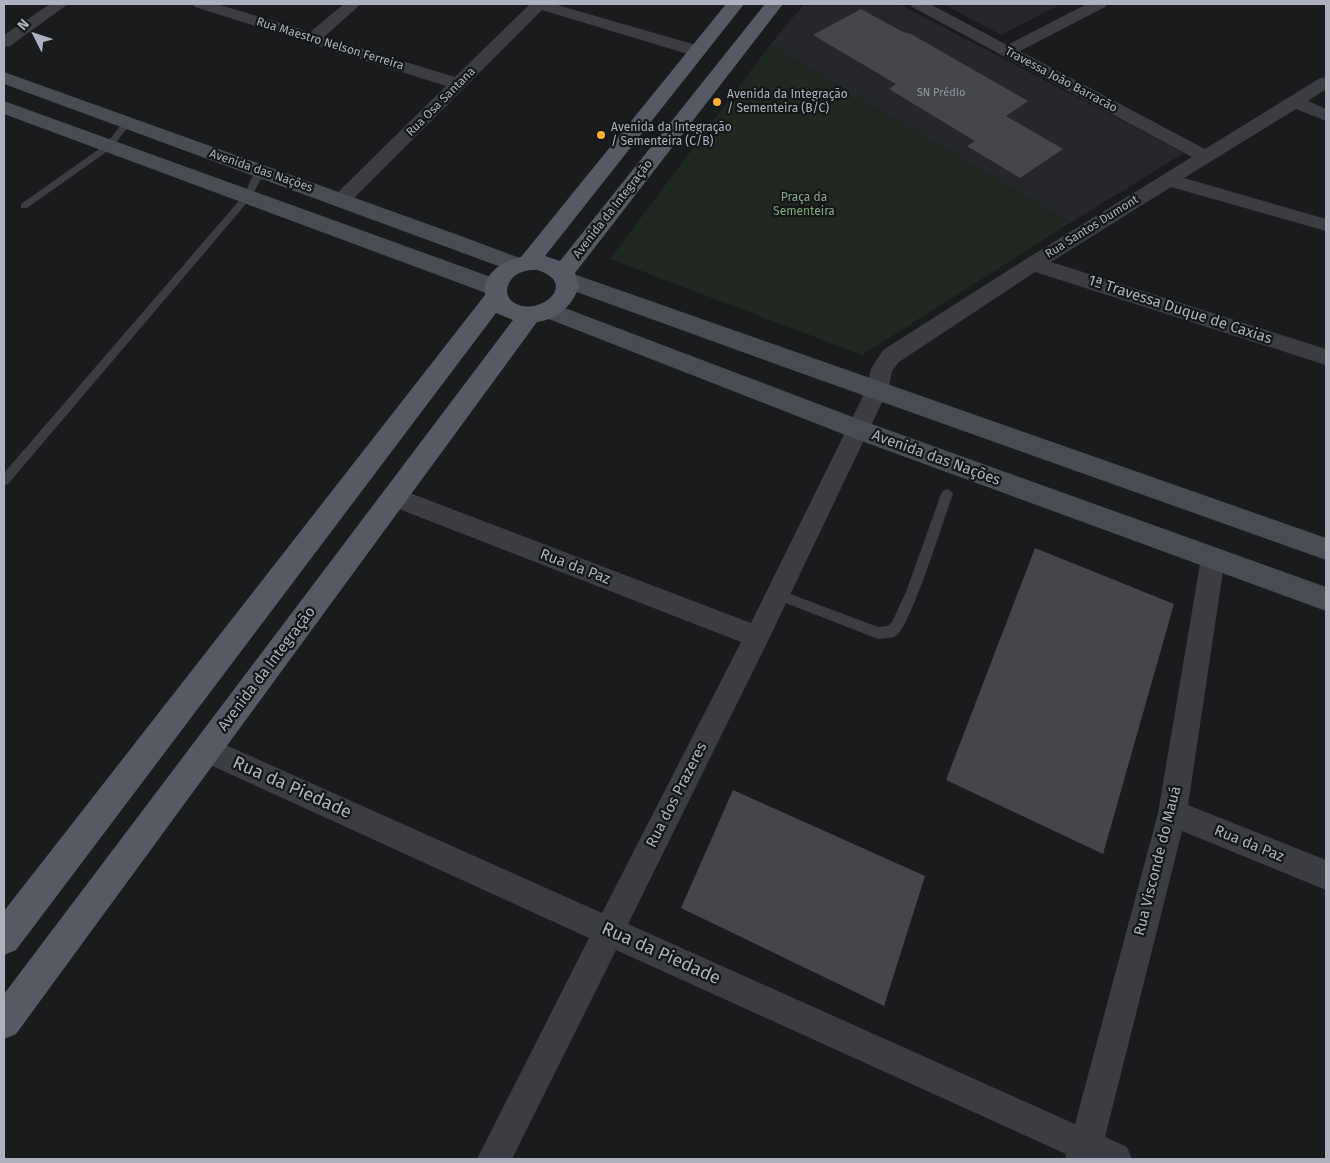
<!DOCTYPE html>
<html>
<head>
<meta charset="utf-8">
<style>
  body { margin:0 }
  #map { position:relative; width:1330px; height:1163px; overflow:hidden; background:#1a1b1d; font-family:"Fira Sans",sans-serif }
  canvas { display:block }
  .frame { position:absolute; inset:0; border:5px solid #acb2be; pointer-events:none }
  .north { position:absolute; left:10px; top:10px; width:50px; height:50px; -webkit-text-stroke:4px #151618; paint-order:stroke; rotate:311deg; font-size:14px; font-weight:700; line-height:20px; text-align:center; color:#acb2be }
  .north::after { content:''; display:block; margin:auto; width:18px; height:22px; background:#acb2be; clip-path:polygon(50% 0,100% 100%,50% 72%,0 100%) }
</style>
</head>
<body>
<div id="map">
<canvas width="1330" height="1163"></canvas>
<div class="frame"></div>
<div class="north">N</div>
</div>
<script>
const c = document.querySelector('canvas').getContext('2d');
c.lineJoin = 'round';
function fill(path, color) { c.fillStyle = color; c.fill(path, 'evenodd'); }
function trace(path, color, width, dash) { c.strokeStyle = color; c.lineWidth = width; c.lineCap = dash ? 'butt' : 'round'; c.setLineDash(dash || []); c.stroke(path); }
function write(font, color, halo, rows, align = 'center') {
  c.font = font + ' "Fira Sans",sans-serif'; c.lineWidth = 4.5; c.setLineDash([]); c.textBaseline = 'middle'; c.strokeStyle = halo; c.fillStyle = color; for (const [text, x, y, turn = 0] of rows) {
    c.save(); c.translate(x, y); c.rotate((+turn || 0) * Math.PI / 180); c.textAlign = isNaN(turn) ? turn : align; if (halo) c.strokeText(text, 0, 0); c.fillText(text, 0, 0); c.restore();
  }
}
fill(new Path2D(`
  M804,4H899L1184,153L1070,223L770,45Z
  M943,4H1061L1001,35Z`), '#26272a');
fill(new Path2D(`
  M770,45L1070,223L862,355L610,259Z`), '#202921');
fill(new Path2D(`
  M861,9L903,32L911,34L1028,101L1006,116L1063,149L1020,178L967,146L975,141L889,89L896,84L813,35Z
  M1035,548L1174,604L1103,854L946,780Z
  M733,790L925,876L884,1006L681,908Z`), '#44464a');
fill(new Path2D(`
  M127,120L131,123L112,148L27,208H21V204L106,144L124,121Z
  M260,168L265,171L251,198L8,484L4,486V473L244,195L255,171Z
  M947,489L951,491L953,494C944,518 912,623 897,635C892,639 884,638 878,639L773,598L771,594L773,590L777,589L878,627L888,626L892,622L906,592L941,494L943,491Z`), '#3b3d43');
fill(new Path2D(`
  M50,4H68L10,46L4,47V35Z
  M193,4H217L310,32L344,4H361L324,37L455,77L530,4H554L703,47L705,51L703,55H691L542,10L349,203L342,205L335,203L332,199L335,195L446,86L195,7Z
  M910,4H930L1007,45L1087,4H1107L1105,7L1020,51L1205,149L1320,78L1326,77V89L1308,101L1326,109V121L1296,109L1184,178L1326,219V231L1171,187L1051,262L1326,349V365L1035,272L899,362L892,371L888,390L766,645L628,924L1075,1124L1158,813L1201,558L1204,551L1213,547L1222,551L1225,558L1188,805L1326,860V890L1182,831L1105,1137L1127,1147L1132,1159H1065L1066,1154L616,950L512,1159H477L589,938L197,759L193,750L197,741L207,737L217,741L602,913L741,642L386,504L382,497L386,490L394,487L402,490L751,623L866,390L871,369L883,350L1026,259L1192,157L912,7Z`), '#3b3d43');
fill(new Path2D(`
  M4,72L461,236L525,260L528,265L525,270L517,273L509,270L4,84Z
  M4,101L502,281L505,287L502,293L494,295L486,293L4,114Z
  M568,272L1326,538V560L795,371L560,286L557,280L560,274Z
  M549,302L866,422L1326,587V611L848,436L541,316L538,310L541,304Z`), '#494c53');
fill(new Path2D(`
  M726,4H744L545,256L560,261L765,4H783L575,273L579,287C571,307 558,319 537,322L16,1034L4,1039V994L513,320L496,313L16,950L4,955V911L485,295C482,273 503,261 521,257ZM537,270C582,284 536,319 513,302C501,293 509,276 522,272C527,270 532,270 537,270Z`), '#575a62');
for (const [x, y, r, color] of [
  [717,102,5,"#ffb031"],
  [601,135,5,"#ffb031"]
]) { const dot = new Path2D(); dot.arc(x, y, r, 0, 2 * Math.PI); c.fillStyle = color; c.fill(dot); trace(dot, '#151618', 2); }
write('11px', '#9297a1', null, [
  ["SN Prédio",941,93]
]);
write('12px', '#acb2be', '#151618', [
  ["Rua Maestro Nelson Ferreira",330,44,17],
  ["Travessa João Barracão",1061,80,28],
  ["Rua Osa Santana",441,102,-45],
  ["Avenida das Nações",261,171,19],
  ["Avenida da Integração",613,209,-52],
  ["Rua Santos Dumont",1092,227,-32]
]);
write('12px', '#acb2be', '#151618', [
  ["Avenida da Integração",727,95],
  ["/ Sementeira (B/C)",727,109],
  ["Avenida da Integração",611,128],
  ["/ Sementeira (C/B)",611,142]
], 'left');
write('12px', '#82aa82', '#151618', [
  ["Praça da",804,198],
  ["Sementeira",804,212]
]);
write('15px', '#acb2be', '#151618', [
  ["1ª Travessa Duque de Caxias",1180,310,18],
  ["Avenida das Nações",936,458,20],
  ["Rua da Paz",575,567,21],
  ["Avenida da Integração",267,669,-53],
  ["Rua dos Prazeres",677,795,-63],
  ["Rua da Paz",1249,844,22],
  ["Rua Visconde do Mauá",1158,861,-76]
]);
write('18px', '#acb2be', '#151618', [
  ["Rua da Piedade",292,788,24],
  ["Rua da Piedade",661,954,24]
]);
</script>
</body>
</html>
